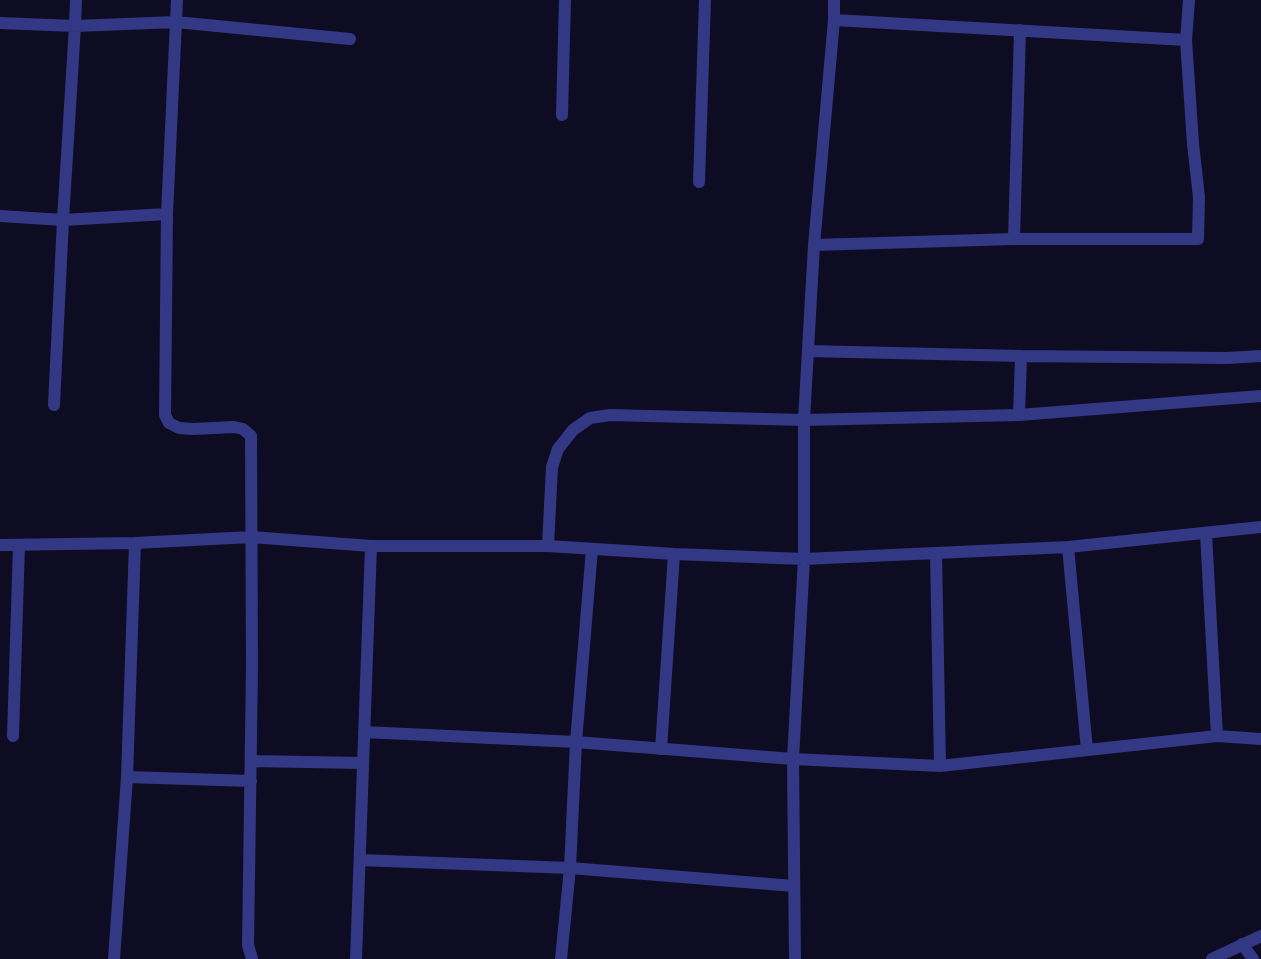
<!DOCTYPE html>
<html>
<head>
<meta charset="utf-8">
<style>
  body { margin:0 }
  canvas { display:block; background:#0d0c22 }
</style>
</head>
<body>
<canvas width="1261" height="959"></canvas>
<script>
const c = document.querySelector('canvas').getContext('2d');
c.lineJoin = 'round';
function trace(path, color, width, dash) { c.strokeStyle = color; c.lineWidth = width; c.lineCap = dash ? 'butt' : 'round'; c.setLineDash(dash || []); c.stroke(path); }
trace(new Path2D(`
  M177,0L167,214L165,415L169,423L179,428L193,429L234,427L243,429L251,436L252,666L248,945L252,959
  M834,20L1186,40
  M0,23L75,26L176,22L350,39
  M562,115L565,0
  M699,182L705,0
  M0,216L63,220L167,214
  M1014,239L1020,30
  M814,245L1014,239H1198L1199,197L1193,144L1186,40L1189,0
  M808,351L1021,356L1227,358L1261,356
  M54,405L63,220L75,26L76,0
  M1019,415L1021,356
  M1206,533L1217,736
  M0,545L135,543L251,537L371,546H548L674,554L804,559L1068,547L1261,527
  M548,546L552,467L558,449L573,430L590,418L610,415L804,420L1019,415L1261,396
  M1068,547L1087,750
  M936,553L940,766
  M364,732L576,742L793,759L940,766L1217,736L1261,739
  M13,736L19,545
  M661,749L674,554
  M251,761L363,763
  M127,777L251,781
  M360,860L570,868L794,886
  M1242,944L1253,959
  M114,959L127,777L135,543
  M356,959L371,546
  M561,959L570,868L576,742L592,549
  M795,959L793,759L804,559V420L814,245L834,20V0
  M1212,959L1261,936`), '#333885', 12);
</script>
</body>
</html>
